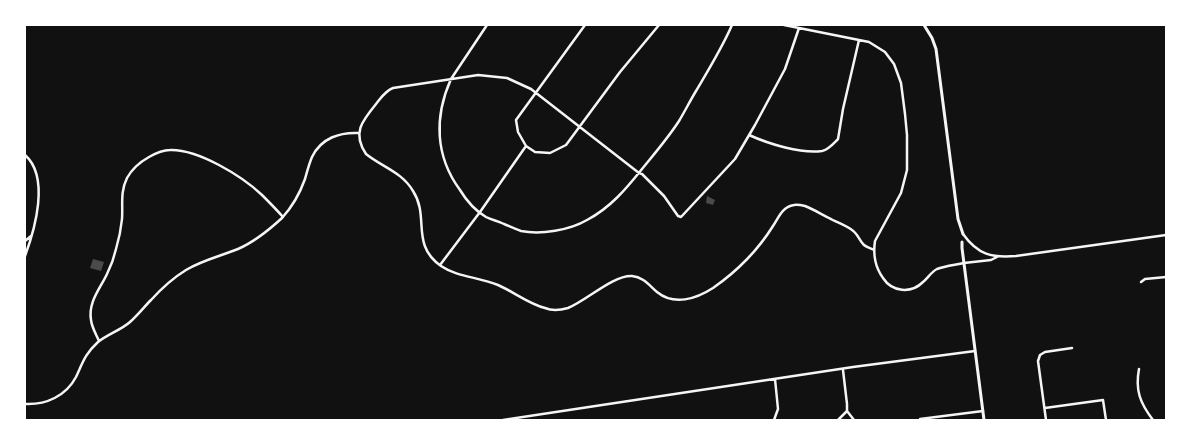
<!DOCTYPE html>
<html>
<head>
<meta charset="utf-8">
<style>
  body { margin:0 }
  #map { position:relative; width:1191px; height:445px; overflow:hidden; background:#111; font-family:Manrope,sans-serif }
  canvas { display:block }
  .frame { position:absolute; inset:0; border:26px solid #fff; pointer-events:none }
</style>
</head>
<body>
<div id="map">
<canvas width="1191" height="445"></canvas>
<div class="frame"></div>
</div>
<script>
const c = document.querySelector('canvas').getContext('2d');
c.lineJoin = 'round';
function fill(path, color) { c.fillStyle = color; c.fill(path, 'evenodd'); }
function trace(path, color, width, dash) { c.strokeStyle = color; c.lineWidth = width; c.lineCap = dash ? 'butt' : 'round'; c.setLineDash(dash || []); c.stroke(path); }
fill(new Path2D(`
  M707,196L715,200L713,205L706,203Z
  M93,259L104,262L101,271L90,268Z`), '#4a4a4a');
trace(new Path2D(`
  M487,25L451,79C434,117 435,156 460,190C466,200 476,211 486,217C492,220 498,221 504,224C509,226 515,229 521,231C541,235 570,230 587,220C610,208 626,189 642,169C655,153 668,138 679,121C685,111 690,101 696,91C709,69 722,48 732,25
  M585,25L516,120L518,132L526,146L535,152L550,153L566,145L620,72L659,25
  M784,25L869,42L885,52L894,64L901,83L905,114L907,135V170L901,193L875,241C873,254 875,267 883,278C892,292 911,294 923,282C928,278 931,272 937,269C945,266 955,265 964,263
  M799,28L785,69L755,125L735,159L681,217L678,216L664,196L642,174L639,173L531,89L507,78L478,75L393,88C385,91 381,98 376,104C362,121 352,133 366,154C382,167 402,172 413,191C430,217 410,244 441,266C457,277 479,277 498,285C514,292 529,304 545,308C552,311 561,310 568,308C586,301 613,275 632,276C643,277 649,285 657,292C674,306 696,299 713,288C736,272 758,250 773,226C779,217 782,207 794,205C797,204 801,205 805,206C813,209 821,214 829,218C836,222 845,225 852,230C858,234 859,240 864,245C866,247 870,248 874,250
  M749,135C769,144 801,154 822,151C828,150 834,143 838,139L843,109L859,40
  M25,155C50,177 35,229 25,256
  M25,241L31,236
  M440,265L480,212L526,146
  M1141,282L1145,279L1166,277
  M99,341C96,334 92,328 91,320C88,302 100,289 107,274C111,266 114,258 116,249C119,239 121,229 122,219C123,205 120,192 127,178C132,169 140,162 149,157C156,153 163,150 170,150C198,149 242,176 262,195C269,202 276,209 283,217
  M1139,369C1135,390 1140,403 1153,420
  M25,404C46,405 66,396 76,377C83,362 85,354 98,342C108,334 121,330 130,322C138,315 144,307 151,300C161,289 173,278 186,270C203,260 221,256 238,249C254,242 269,230 282,218C292,207 300,193 305,179C307,172 309,164 312,157C321,138 340,132 359,133
  M1045,408L1103,400L1106,420
  M847,411L854,420
  M920,419L983,411
  M503,420L853,367L975,351
  M774,420L778,409L775,379
  M838,420L847,411V404L843,370
  M1046,420L1038,361L1040,355L1045,352L1072,348`), '#f5f5f5', 2.5);
trace(new Path2D(`
  M963,234C978,255 992,258 1016,256L1166,235
  M964,263L991,260L997,257`), '#f5f5f5', 2.5);
trace(new Path2D(`
  M924,25L932,38L936,49L958,219L963,234
  M962,242V248L984,420`), '#f5f5f5', 3);
</script>
</body>
</html>
